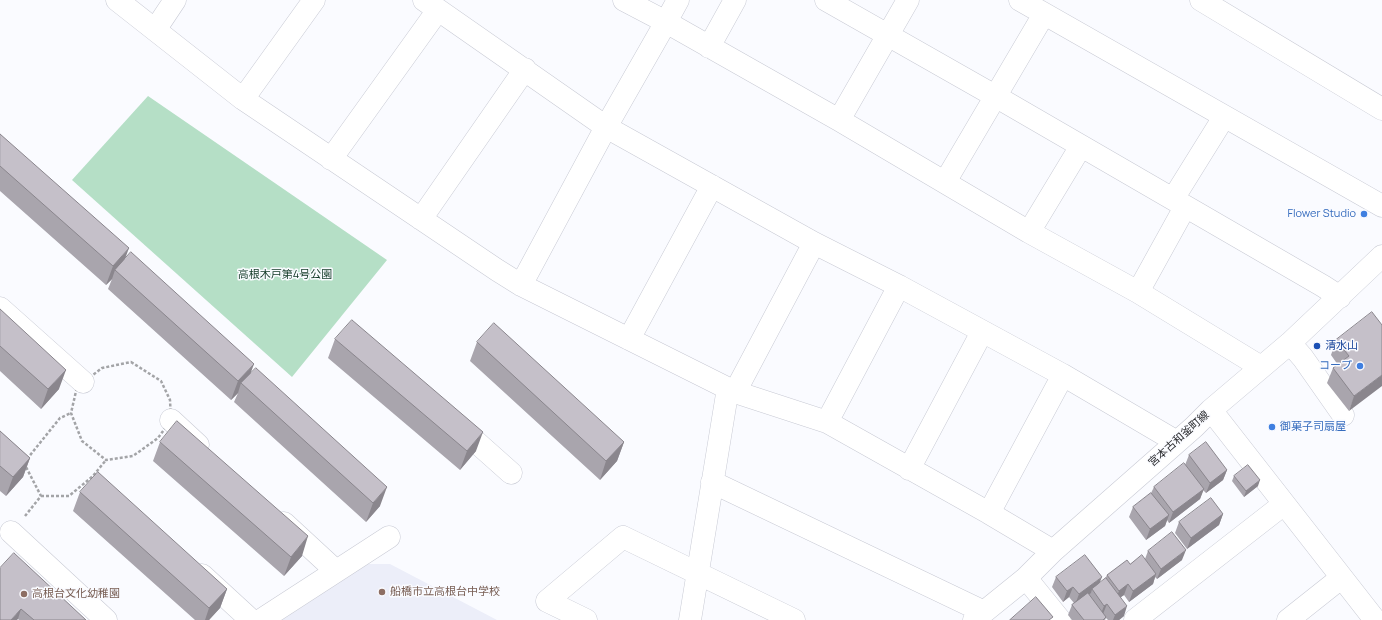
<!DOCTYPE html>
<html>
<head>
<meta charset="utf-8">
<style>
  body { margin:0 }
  canvas { display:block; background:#fafbff }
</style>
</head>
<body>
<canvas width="1382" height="620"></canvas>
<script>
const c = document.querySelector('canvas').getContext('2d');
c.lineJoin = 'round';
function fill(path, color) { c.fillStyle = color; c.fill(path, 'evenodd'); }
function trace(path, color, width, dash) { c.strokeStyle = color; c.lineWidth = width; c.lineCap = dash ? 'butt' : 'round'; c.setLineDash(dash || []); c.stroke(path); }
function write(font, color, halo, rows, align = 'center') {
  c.font = font + ' Manrope,"Noto Sans JP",sans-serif'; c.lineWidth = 3; c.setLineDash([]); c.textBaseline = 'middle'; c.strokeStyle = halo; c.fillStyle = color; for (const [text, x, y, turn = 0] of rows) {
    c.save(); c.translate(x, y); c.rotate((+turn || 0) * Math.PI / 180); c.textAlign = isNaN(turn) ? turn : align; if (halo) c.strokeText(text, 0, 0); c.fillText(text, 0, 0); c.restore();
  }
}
fill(new Path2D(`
  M364,564H390L497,620H277Z`), '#eceef9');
fill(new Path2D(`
  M148,96L387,260L292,377L72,180Z`), '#b5dfc6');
const minor = new Path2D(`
  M117,0L243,99L497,270L521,285L735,392L827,422L989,513L1053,551
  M424,0L606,127L814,243L899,286L1063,375L1177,442
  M624,0L666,22L839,120L1029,232L1138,292L1261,367
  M826,0L995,96L1323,286L1340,297
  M1020,0L1382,206
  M1201,0L1382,109
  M155,30L175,0
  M709,47L735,0
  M243,99L314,0
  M839,120L908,0
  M331,159L438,10
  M945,182L1044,14
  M1173,199L1224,117
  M421,219L525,69
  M1029,232L1081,146
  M521,285L606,127L666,22L678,0
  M1138,292L1185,207
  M0,308L83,382
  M629,339L712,186
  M1290,343L1303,358L1343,415
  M735,392L814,243
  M1211,410L1375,620
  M171,420L198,445
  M827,422L899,286
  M456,424L511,473
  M909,469L982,332
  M712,482L984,612
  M989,513L1063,375
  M284,523L336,571
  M11,532L106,620
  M202,575L251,620
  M1026,578L1060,620
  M261,620L389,537
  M586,620L547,601L623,537L794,620
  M690,620L728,388
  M974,620L1026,578L1053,551L1194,427L1211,410L1290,343L1382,256
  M1135,620L1284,504
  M1288,620L1341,578`);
trace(minor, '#c8cad4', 23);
trace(new Path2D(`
  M131,362L161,381L170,400L171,420L158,438L133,456L106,460L82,441L71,413L77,387L102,368Z
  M27,459L60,418L71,413
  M41,496H69L93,476L106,460
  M25,516L41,496L26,467`), '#a3a4a7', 2.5, [3, 2]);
trace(minor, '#fff', 22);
fill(new Path2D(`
  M0,134L125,259L251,373L380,506L366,522L234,402L238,393L231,400L108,289L112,279L106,285L0,191Z
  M0,309L59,389L41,409L0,371Z
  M1382,325L1349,411L1327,383L1333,368L1338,365L1331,355L1336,340Z
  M335,339L476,451L460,470L328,358Z
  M477,342L624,442L617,461L600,480L470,361Z
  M0,431L30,458L23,477L6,496L0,491Z
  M160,442L302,556L284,576L153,461Z
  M1189,455L1227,470L1223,480L1206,493L1203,490L1200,499L1169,523L1167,520L1165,526L1146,540L1129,517L1133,507L1151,493L1154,487L1185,465Z
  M1234,476L1258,486L1244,497L1232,481Z
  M80,492L227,589L220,608L209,620H195L73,511Z
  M1223,514L1219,525L1187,549L1175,533L1179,522Z
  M1148,551L1182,560L1157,579L1155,577L1153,584L1129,602L1124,595L1121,597L1124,616L1119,620H1108L1106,618L1105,620H1072L1068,615L1072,605L1074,603L1069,597L1063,602L1052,587L1056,577L1099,584L1105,579L1107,575L1130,564L1145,559Z
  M0,568L86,620H19L18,619Z`), '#a9a5ad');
fill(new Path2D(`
  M129,248L122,267L115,270L112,279L106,285L113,266Z
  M254,364L247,383H241L238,393L231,400L238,381Z
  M66,370L59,389L41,409L48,389Z
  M1382,375V386L1349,411L1354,396Z
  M483,432L476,451L460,470L467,451Z
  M624,442L617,461L600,480L606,461Z
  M30,458L23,477L6,496L13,477Z
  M1227,470L1223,480L1206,493L1210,483Z
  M1260,480L1258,486L1244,497L1246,491Z
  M387,487L380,506L366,522L373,503Z
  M1204,489L1200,499L1169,523L1173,512Z
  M1223,514L1219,525L1187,549L1191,538Z
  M1169,515L1165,526L1146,540L1150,529Z
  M308,536L302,556L284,576L291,557Z
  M1186,550L1182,560L1157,579L1161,569Z
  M1156,574L1153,584L1129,602L1133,591Z
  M1102,577L1098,587L1092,589L1091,593L1075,605L1079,594Z
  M1128,584L1124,595L1115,601L1119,591Z
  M1073,587L1069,597L1063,602L1067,591Z
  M227,589L220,608L209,620H205L209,608Z
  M1107,604L1103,614L1100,616L1104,606Z
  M1127,606L1124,616L1119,620H1113L1115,615Z
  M21,609L18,619L17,620H11Z`), '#8a868d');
const building = new Path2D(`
  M0,134L129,248L113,266L0,166Z
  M131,252L254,364L238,381L115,270Z
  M0,309L66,370L48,389L0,346Z
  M1372,312L1382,325V375L1354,396L1333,368L1349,356L1336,340Z
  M352,320L483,432L467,451L335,339Z
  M494,323L624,442L606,461L477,342Z
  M256,368L387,487L373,503L241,383Z
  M177,421L308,536L291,557L160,442Z
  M0,431L30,458L13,477L0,466Z
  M1206,442L1227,470L1210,483L1189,455Z
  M1184,463L1204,489L1173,512L1154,487Z
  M1248,465L1260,480L1246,491L1234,476Z
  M98,472L227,589L209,608L80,492Z
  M1151,493L1169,515L1150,529L1133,507Z
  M1211,498L1223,514L1191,538L1179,522Z
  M1172,532L1186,550L1161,569L1148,551Z
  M14,553L86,620H34L21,609L11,620H0V568Z
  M1085,555L1102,577L1079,594L1073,587L1067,591L1056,577Z
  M1142,555L1156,574L1133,591L1128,584L1119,591L1107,575L1127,560L1130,564Z
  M1106,578L1127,606L1115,615L1107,604L1104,606L1092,589Z
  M1088,593L1106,617L1103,620H1084L1072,605Z
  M1036,597L1053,617L1049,620H1010Z`);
fill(building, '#c5c0c9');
trace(building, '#8a868d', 1);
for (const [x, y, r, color] of [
  [1364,214,4,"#3f7fe0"],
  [1317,346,4,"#1a4fb4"],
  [1360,366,4,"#3f7fe0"],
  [1272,427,4,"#3f7fe0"],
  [382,592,4,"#8d6e63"],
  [24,594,4,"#8d6e63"]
]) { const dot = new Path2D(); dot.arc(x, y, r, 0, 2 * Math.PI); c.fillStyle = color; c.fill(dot); trace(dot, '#fafbff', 1.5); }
write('11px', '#366cbe', '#fafbff', [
  ["Flower Studio",1356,214],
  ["コープ",1352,366],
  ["御菓子司扇屋",1280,427,"left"]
], 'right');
write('11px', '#0f3724', '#fafbff', [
  ["高根木戸第4号公園",285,275]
]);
write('11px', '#164399', '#fafbff', [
  ["清水山",1325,346]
], 'left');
write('11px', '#2a2b2e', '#fafbff', [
  ["宮本古和釜町線",1179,439,-42]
]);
write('11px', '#785e54', '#fafbff', [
  ["船橋市立高根台中学校",390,592],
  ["高根台文化幼稚園",32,594]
], 'left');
</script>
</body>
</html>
